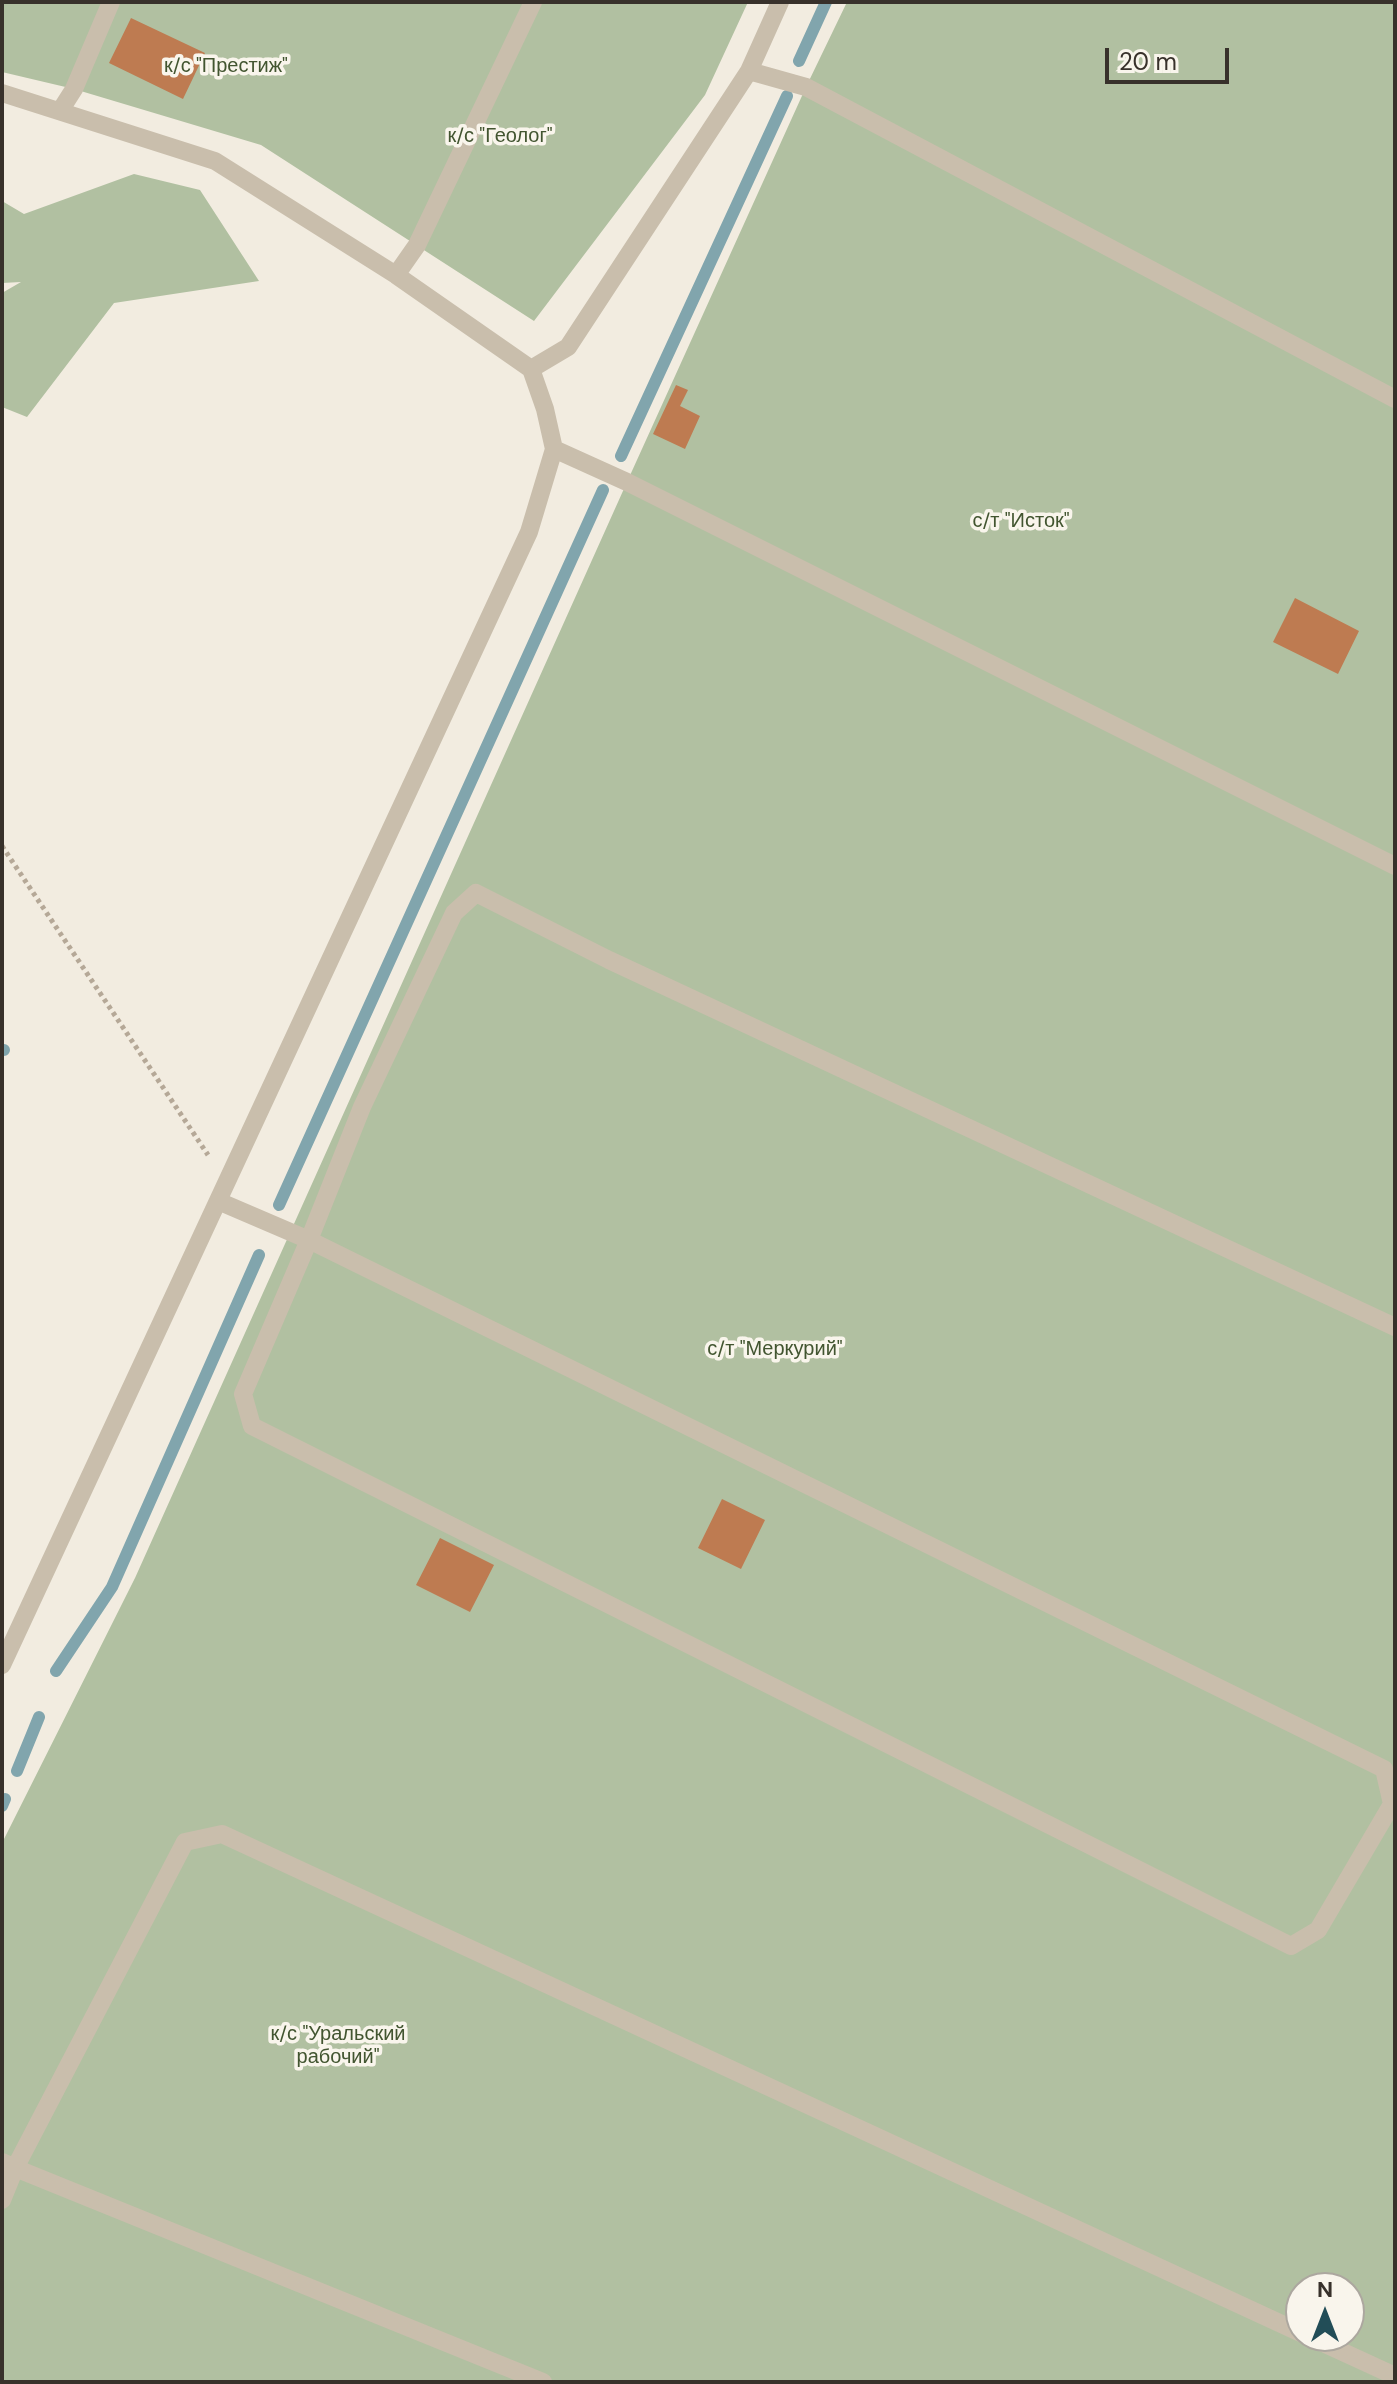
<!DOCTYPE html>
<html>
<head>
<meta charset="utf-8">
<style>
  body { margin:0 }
  #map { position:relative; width:1397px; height:2384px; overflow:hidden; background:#f2ece0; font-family:"DM Sans",sans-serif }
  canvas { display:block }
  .frame { position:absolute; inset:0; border:4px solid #38312b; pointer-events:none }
  .north { position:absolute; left:1285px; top:2272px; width:80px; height:80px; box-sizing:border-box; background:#f9f5ec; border:2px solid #aca79f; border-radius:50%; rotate:0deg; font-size:22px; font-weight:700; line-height:32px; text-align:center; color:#38312b }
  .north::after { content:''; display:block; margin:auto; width:28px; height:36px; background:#224d57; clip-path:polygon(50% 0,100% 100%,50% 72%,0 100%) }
  .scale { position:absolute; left:1105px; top:48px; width:124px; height:36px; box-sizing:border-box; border:4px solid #38312b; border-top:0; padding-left:10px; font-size:24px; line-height:28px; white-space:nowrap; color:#38312b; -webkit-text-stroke:6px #f9f5ec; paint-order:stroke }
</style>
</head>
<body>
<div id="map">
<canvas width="1397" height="2384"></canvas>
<div class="frame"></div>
<div class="north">N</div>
<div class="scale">20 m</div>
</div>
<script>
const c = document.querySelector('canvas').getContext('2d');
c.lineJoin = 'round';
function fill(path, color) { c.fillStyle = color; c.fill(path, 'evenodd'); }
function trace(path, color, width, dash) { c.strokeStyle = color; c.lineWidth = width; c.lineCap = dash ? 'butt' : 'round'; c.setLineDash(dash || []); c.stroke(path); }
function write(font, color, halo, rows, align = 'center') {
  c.font = font + ' "DM Sans",sans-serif'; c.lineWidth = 7; c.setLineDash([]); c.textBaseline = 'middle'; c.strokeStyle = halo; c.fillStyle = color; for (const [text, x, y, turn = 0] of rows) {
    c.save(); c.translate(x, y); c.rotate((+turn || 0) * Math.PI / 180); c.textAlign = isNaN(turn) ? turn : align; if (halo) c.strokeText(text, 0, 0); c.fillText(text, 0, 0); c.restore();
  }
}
fill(new Path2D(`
  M2,2H748L705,95L534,321L261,145L74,89L2,72Z
  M847,2H1395V2382H2V1843L135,1578L627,482L806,87ZM1301,2288H1349V2336H1301Z
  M134,174L200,190L259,281L114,303L27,417L2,407V293L21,282L2,283V201L24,214Z`), '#b1c0a1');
trace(new Path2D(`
  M799,61L826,2
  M621,456L787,96
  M2,1050H4
  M279,1205L603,490
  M56,1671L112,1587L259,1255
  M17,1771L39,1717
  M2,1806L5,1799`), '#81a5ad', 12);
fill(new Path2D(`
  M131,18L205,53L183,99L109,63Z
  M676,385L688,390L680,406L700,416L685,449L653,434Z
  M1295,598L1359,631L1338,674L1273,642Z
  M722,1499L765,1520L741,1569L698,1548Z
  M440,1538L494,1565L470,1612L416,1585Z`), '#be7b51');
trace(new Path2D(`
  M2,846L208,1155`), '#b5a897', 5, [4, 4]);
trace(new Path2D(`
  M749,71L806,87L1395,399
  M2,93L215,161L396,275L531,369L545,409L554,449L529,532L2,1665
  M60,111L74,89L111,2
  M396,275L417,245L533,2
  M531,369L568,347L749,71L780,2
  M554,449L627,482L1395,866
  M218,1201L309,1240L1384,1769L1392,1804L1318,1930L1291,1946L252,1426L243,1394L309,1240L362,1107L454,913L476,893L609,960L1395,1327
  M2,2162L15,2168L2,2200
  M1308,2336L1395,2376
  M543,2382L15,2168L185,1842L222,1834L1301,2333`), '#c9beac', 18);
write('20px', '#425530', '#f9f5ec', [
  ["к/с \"Престиж\"",226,67],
  ["к/с \"Геолог\"",500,137],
  ["с/т \"Исток\"",1021,522],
  ["с/т \"Меркурий\"",775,1350],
  ["к/с \"Уральский",338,2035],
  ["рабочий\"",338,2058]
]);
</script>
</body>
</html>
